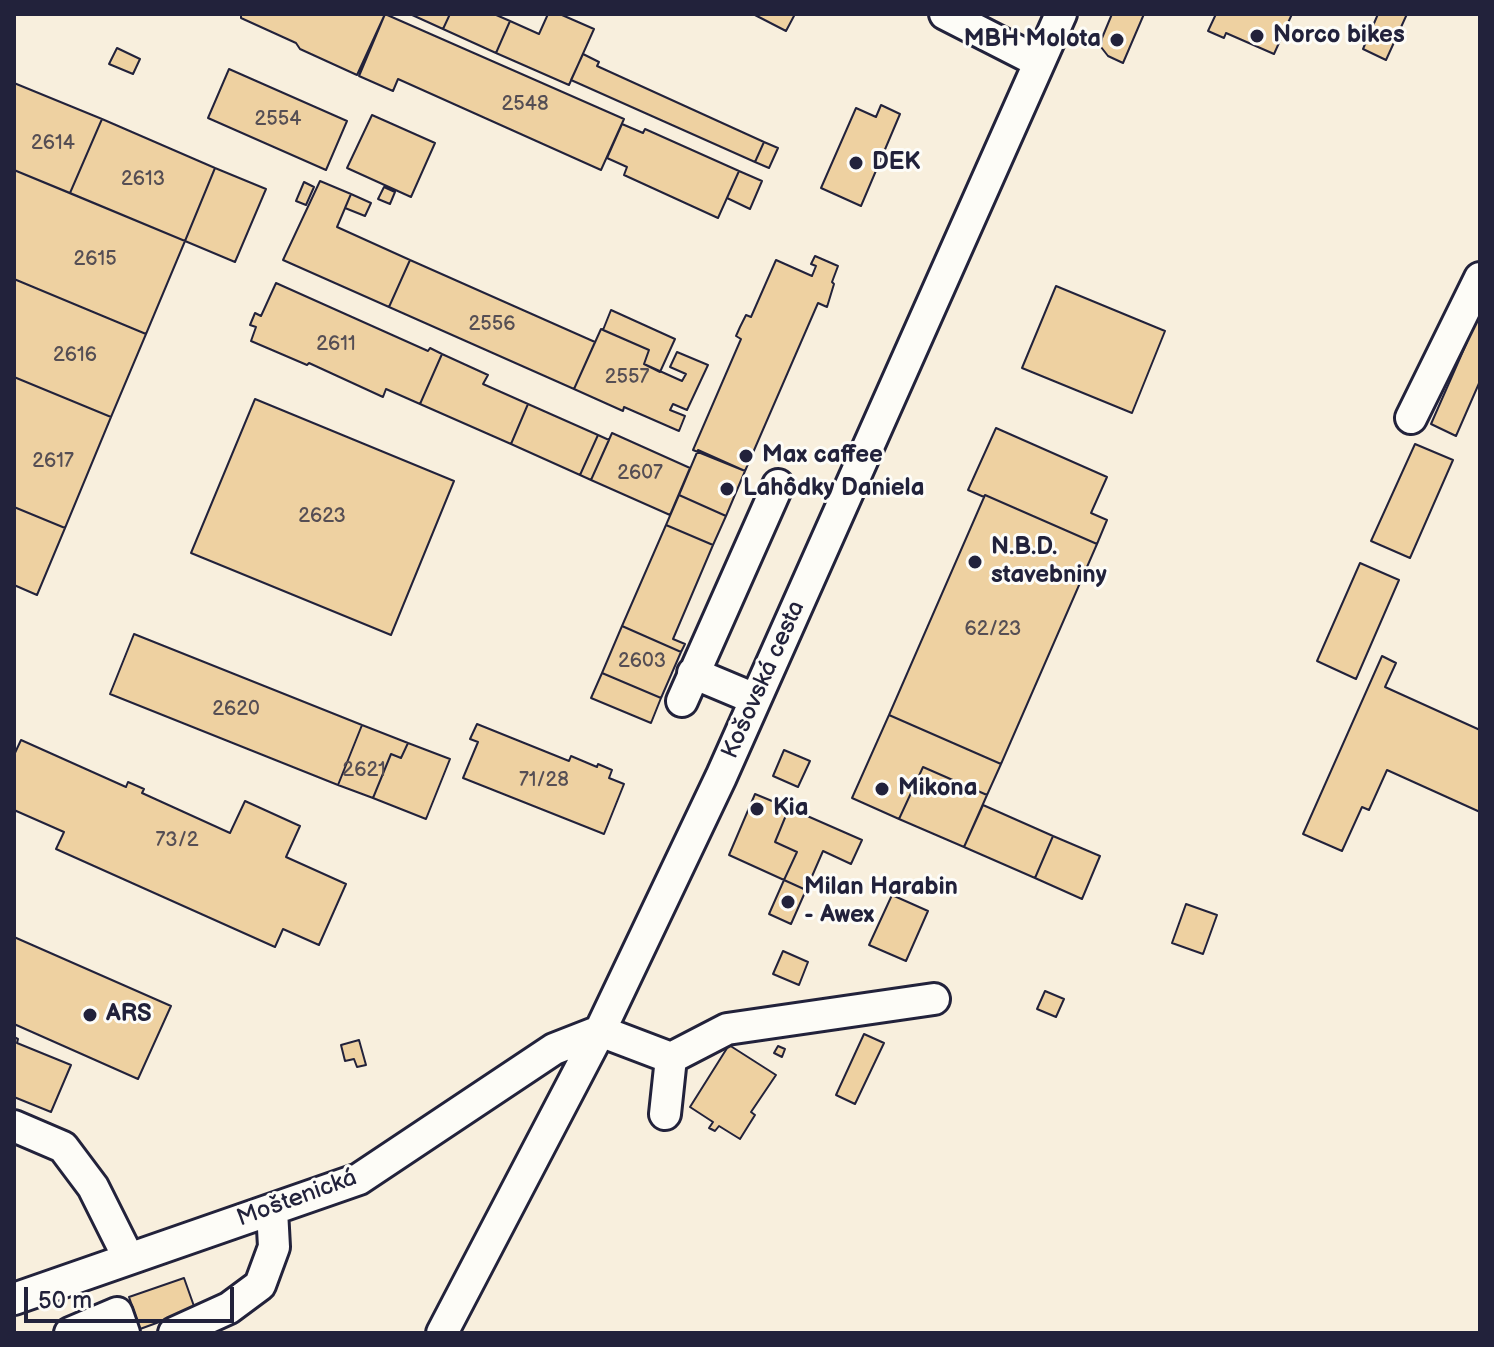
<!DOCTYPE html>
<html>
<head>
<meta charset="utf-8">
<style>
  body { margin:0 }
  #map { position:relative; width:1494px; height:1347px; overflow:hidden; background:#f8efdd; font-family:"Balsamiq Sans",sans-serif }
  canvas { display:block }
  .frame { position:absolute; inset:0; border:16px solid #22223b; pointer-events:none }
  .scale { position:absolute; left:24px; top:1287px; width:210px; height:36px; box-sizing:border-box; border:4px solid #22223b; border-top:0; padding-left:10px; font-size:24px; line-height:28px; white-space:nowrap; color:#22223b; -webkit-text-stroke:6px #fdfcf7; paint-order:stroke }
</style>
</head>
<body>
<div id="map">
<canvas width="1494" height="1347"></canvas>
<div class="frame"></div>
<div class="scale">50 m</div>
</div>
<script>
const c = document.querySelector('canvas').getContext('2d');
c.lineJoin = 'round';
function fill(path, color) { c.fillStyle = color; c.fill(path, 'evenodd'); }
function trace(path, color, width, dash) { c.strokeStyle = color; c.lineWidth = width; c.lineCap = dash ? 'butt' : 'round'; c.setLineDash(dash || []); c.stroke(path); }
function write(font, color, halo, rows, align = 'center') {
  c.font = font + ' "Balsamiq Sans",sans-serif'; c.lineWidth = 6; c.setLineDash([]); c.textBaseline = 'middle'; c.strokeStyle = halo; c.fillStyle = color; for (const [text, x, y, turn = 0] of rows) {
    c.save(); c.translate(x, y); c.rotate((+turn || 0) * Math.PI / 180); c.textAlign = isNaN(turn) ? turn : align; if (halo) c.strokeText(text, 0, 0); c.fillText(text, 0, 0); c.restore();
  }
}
const building = new Path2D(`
  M241,14H385L357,75L300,49L296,43L241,18Z
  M385,14L624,119L601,170L398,79L393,91L359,76Z
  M410,14H450L443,29Z
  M450,14H494L510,21L496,53L443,29Z
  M548,14L562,15L594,29L569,85L496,53L510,21L539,34Z
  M753,14H795L786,31Z
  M1112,14H1144L1123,63L1108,56L1101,47L1102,38Z
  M1216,14H1292L1274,54L1226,33L1224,38L1208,31Z
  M1378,14H1407L1386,60L1363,49Z
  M117,48L140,59L133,74L109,64Z
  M583,54L599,62L597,66L764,142L755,162L571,80Z
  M229,69L347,121L326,170L208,118Z
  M14,83L102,119L70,193L14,170Z
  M881,105L900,114L861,206L821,188L856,108L876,117Z
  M372,115L435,143L411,197L347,168Z
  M102,119L215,168L185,241L70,193Z
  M622,124L643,133L645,129L739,171L718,218L624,175L627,167L607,158Z
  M764,142L778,148L769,168L755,162Z
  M215,168L266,189L235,262L185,241Z
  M14,170L185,241L146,334L14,279Z
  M739,171L762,181L750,209L727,198Z
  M320,181L351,194L337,227L410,260L389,307L283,260Z
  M304,182L314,187L306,205L296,201Z
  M384,187L395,192L390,204L378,199Z
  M351,194L371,203L365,216L345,208Z
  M815,256L838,266L832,282L834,284L827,307L818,303L745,471L693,450L741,339L736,336L740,327L746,315L751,317L776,260L812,276L816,266L811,264Z
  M410,260L595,342L574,389L389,307Z
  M14,279L146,334L111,417L14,377Z
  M276,283L428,351L430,348L442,354L420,404L386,389L383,397L309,363L307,365L251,341L256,327L250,325L255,313L261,316Z
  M1056,286L1165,331L1132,413L1022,368Z
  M611,310L675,339L660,372L644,364L649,350L603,330Z
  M1480,313V381L1456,436L1431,424L1467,342L1463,340L1472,321L1476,322Z
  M601,329L649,350L644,364L682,381L686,374L670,367L677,352L708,365L687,410L673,404L670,410L685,416L679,431L624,407L623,411L574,389Z
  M442,354L488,375L483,384L528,404L511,444L420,404Z
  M14,377L111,417L65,528L14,507Z
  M255,399L454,481L391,635L191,553Z
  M528,404L598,435L580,475L511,444Z
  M996,428L1107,477L1091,513L1107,520L1097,544L985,495L984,497L968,490Z
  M612,433L690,468L670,515L591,480Z
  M598,435L609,440L591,480L580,475Z
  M1415,444L1453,460L1410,558L1371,541Z
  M698,450L745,471L726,516L679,495Z
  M679,495L726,516L713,545L666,525Z
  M985,495L1097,544L1001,764L889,715Z
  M14,507L65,528L37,595L14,585Z
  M666,525L713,545L673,639L685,644L681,652L622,626Z
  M1360,563L1399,580L1356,679L1317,661Z
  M622,626L681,652L661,698L602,673Z
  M134,634L362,725L338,785L110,694Z
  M1382,656L1396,663L1385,687L1480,730V812L1387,770L1369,810L1362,807L1342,851L1303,834Z
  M602,673L661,698L651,723L591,698Z
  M889,715L1001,764L987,795L923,767L899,819L852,798Z
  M477,724L569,761L571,756L597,767L598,764L612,770L609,778L624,784L604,834L463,778L478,742L470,739Z
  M362,725L408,743L401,758L391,754L373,798L338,785Z
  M21,740L126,787L128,782L144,789L142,793L230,833L245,801L300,826L286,857L346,884L319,945L283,929L275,947L56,849L64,832L14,810V755Z
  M408,743L450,759L426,819L373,798L391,754L401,758Z
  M784,750L810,761L798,787L773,776Z
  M923,767L987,795L964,847L899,819Z
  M755,794L789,808L775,842L797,852L784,880L729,855Z
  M983,805L1053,836L1035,878L964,847Z
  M789,808L862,840L851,864L823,851L806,890L784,880L797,852L775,842Z
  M1053,836L1100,856L1082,899L1035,878Z
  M784,880L806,890L791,924L769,914Z
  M892,895L928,911L906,961L869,945Z
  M1186,904L1217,915L1203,954L1172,943Z
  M14,937L171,1006L138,1079L14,1024Z
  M783,951L808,962L799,985L773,974Z
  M1045,991L1064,999L1056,1017L1037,1009Z
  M864,1034L884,1043L855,1104L836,1095Z
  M14,1037L18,1039L17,1043L71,1065L51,1112L14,1097Z
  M359,1040L366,1065L357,1067L354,1059L345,1061L341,1045Z
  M729,1045L776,1075L751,1112L755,1115L740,1139L719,1126L715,1131L709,1128L713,1122L690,1107Z
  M778,1046L785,1049L782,1057L774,1053Z
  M184,1278L195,1309L140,1329L129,1297Z`);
fill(building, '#eed1a1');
trace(building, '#22223b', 2);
const minor = new Path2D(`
  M945,14L1039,62
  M1411,418L1480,278
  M693,673L755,699
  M682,701L778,485
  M665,1114L671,1058
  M14,1126L63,1147L93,1187L129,1259
  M14,1299L359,1179L554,1049L600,1031L671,1058L727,1029L934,999
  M70,1333L117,1313L124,1333
  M174,1333L229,1308L260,1285L274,1247L272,1210
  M442,1333L600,1031L721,777L1061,14`);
trace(minor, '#22223b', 36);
trace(minor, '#fdfcf7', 30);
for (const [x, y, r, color] of [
  [1257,36,8,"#22223b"],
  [1117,40,8,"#22223b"],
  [856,163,8,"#22223b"],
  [746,456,8,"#22223b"],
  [727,489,8,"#22223b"],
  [975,562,8,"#22223b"],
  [882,789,8,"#22223b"],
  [757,809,8,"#22223b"],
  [788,902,8,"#22223b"],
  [90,1015,8,"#22223b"]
]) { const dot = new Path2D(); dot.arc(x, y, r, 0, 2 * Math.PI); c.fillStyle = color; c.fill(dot); trace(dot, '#fdfcf7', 3); }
write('20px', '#554e54', null, [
  ["2548",525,105],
  ["2554",278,120],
  ["2614",53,144],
  ["2613",143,180],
  ["2615",95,260],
  ["2556",492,325],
  ["2611",336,345],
  ["2616",75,356],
  ["2557",627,378],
  ["2617",53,462],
  ["2607",640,474],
  ["2623",322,517],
  ["62/23",993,630],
  ["2603",642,662],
  ["2620",236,710],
  ["2621",364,771],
  ["71/28",544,781],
  ["73/2",177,841]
]);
write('bold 24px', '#22223b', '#fdfcf7', [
  ["Norco bikes",1273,36],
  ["MBH Molota",1101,40,"right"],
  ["DEK",872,163],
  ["Max caffee",762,456],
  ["Lahôdky Daniela",743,489],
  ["N.B.D.",991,548],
  ["stavebniny",991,576],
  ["Mikona",898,789],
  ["Kia",773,809],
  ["Milan Harabin",804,888],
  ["- Awex",804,916],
  ["ARS",106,1015]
], 'left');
write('24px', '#22223b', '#fdfcf7', [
  ["Košovská cesta",764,680,-66],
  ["Moštenická",297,1199,-20]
]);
</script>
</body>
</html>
